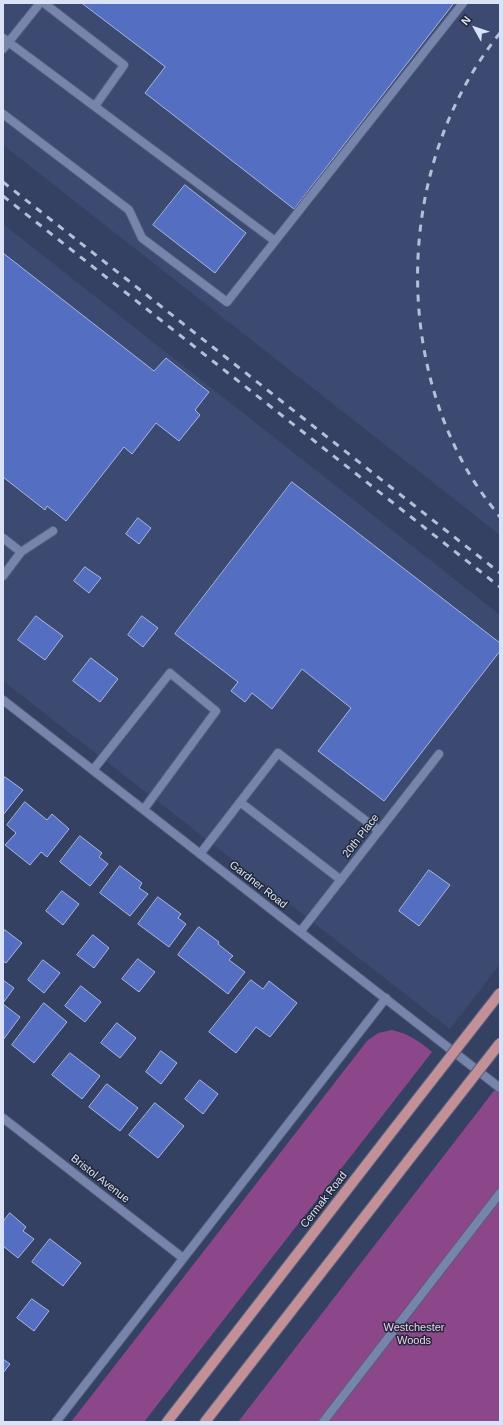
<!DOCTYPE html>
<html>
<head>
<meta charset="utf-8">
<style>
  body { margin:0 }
  #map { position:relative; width:503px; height:1425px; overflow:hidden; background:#344163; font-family:Helvetica,sans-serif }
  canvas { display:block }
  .frame { position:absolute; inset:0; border:4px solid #dae2f7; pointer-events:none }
  .north { position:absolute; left:455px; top:8px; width:40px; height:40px; -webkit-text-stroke:3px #222838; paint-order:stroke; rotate:310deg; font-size:11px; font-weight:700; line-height:16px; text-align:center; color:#dae2f7 }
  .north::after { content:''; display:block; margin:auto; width:14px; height:18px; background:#dae2f7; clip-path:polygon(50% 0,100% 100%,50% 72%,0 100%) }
</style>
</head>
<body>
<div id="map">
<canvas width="503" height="1425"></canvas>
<div class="frame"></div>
<div class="north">N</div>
</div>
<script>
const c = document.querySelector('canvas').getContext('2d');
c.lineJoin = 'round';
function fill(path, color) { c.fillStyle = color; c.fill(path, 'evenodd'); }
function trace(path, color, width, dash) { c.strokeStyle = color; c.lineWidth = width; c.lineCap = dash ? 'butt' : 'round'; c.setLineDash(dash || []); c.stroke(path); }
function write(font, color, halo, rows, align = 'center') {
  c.font = font + ' Helvetica,sans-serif'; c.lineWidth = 3; c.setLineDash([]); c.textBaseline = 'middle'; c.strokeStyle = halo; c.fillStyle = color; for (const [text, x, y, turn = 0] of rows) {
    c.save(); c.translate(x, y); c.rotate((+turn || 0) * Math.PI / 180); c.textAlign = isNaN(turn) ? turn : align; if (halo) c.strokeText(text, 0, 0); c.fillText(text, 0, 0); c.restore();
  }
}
fill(new Path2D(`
  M3,3H500V535L3,145Z
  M3,224L500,615V964L450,1029L3,681Z`), '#3c4a72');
fill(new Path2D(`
  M392,1030C409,1034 419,1041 432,1052L144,1422H71L367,1041L378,1033Z
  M500,1083V1422H238Z`), '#8c478a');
const building = new Path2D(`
  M82,3H454L294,209L145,93L165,67Z
  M185,185L246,233L215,273L153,225Z
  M3,253L154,371L166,358L209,392L195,410L200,415L179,441L156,423L132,454L124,447L66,521L47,506L45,510L3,477Z
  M292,482L500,643V651L384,801L318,751L351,708L302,669L272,709L252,693L245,702L231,691L238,682L175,634Z
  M138,518L151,528L139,544L126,534Z
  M85,567L101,578L89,593L74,581Z
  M36,616L63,636L45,660L18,640Z
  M142,616L158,628L143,647L128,635Z
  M91,658L118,679L100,702L73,681Z
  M5,777L23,790L3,815V780Z
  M25,802L47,820L52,814L69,829L47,857L41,852L30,865L5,845L16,833L7,825Z
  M80,836L102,853L99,857L108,864L90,886L60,862Z
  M120,866L142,883L139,888L148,894L130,916L100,893Z
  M429,870L450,885L419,926L399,911Z
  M62,891L79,904L63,925L46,911Z
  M158,897L181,914L178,918L186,924L169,947L138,924Z
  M199,927L219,942L218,944L233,956L229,960L245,972L228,994L178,955Z
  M5,930L22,943L6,963L3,961V933Z
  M93,935L109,948L94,968L77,955Z
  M138,959L155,972L139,992L122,979Z
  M43,960L60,973L44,993L28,980Z
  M3,980L14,988L3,1003Z
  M251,980L263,989L269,981L297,1003L270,1037L256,1027L236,1053L209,1032Z
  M81,986L101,1002L85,1022L65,1006Z
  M44,1003L67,1022L34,1063L12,1045Z
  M3,1004L20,1017L3,1040Z
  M117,1023L136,1038L120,1058L101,1043Z
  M161,1051L177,1063L161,1084L146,1072Z
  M70,1053L100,1076L82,1099L52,1075Z
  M200,1080L218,1094L203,1114L185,1099Z
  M107,1084L138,1108L120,1131L89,1107Z
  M155,1103L184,1126L158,1158L129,1135Z
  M10,1213L26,1227L23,1231L34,1239L18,1258L3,1246V1222Z
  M50,1239L81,1263L63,1286L32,1262Z
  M32,1299L49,1311L34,1331L17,1318Z
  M3,1359L10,1364L3,1373Z`);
fill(building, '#546fc2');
trace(building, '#a7b7df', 1);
const lane = new Path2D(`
  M44,3L124,65L95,106
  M3,38L275,241
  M3,49L40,3
  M3,114L129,210L142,238L227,302L463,3
  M3,538L21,552
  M3,576L21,552L53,531
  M93,770L170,673L216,711L144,809
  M240,802L341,880
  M200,854L278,753L379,831`);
const street = new Path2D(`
  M3,700L500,1088
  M300,932L439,754
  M3,1118L183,1258
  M56,1422L386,998
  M323,1422L500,1193`);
const primary = new Path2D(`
  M167,1422L394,1129
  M205,1422L418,1148`);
trace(lane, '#555f7c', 10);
trace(street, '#555f7c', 10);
trace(primary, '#555f7c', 12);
trace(lane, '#7785ac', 8);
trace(street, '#7785ac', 8);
trace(primary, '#c39098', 10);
trace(new Path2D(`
  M500,33C406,150 392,324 460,457C471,479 485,498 500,517
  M3,182L500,573
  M3,196L500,587`), '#b6bfd7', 3, [7, 7]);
const primaryBridge = new Path2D(`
  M394,1129L500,993
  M418,1148L500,1043`);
trace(primaryBridge, '#555f7c', 12, []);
trace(primaryBridge, '#c39098', 10);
write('11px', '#dae2f7', '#222838', [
  ["20th Place",361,836,-52],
  ["Gardner Road",258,885,38],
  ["Bristol Avenue",100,1179,38],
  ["Cermak Road",324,1200,-52]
]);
write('11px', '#f5cef2', '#222838', [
  ["Westchester",414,1328],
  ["Woods",414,1341]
]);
</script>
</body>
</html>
